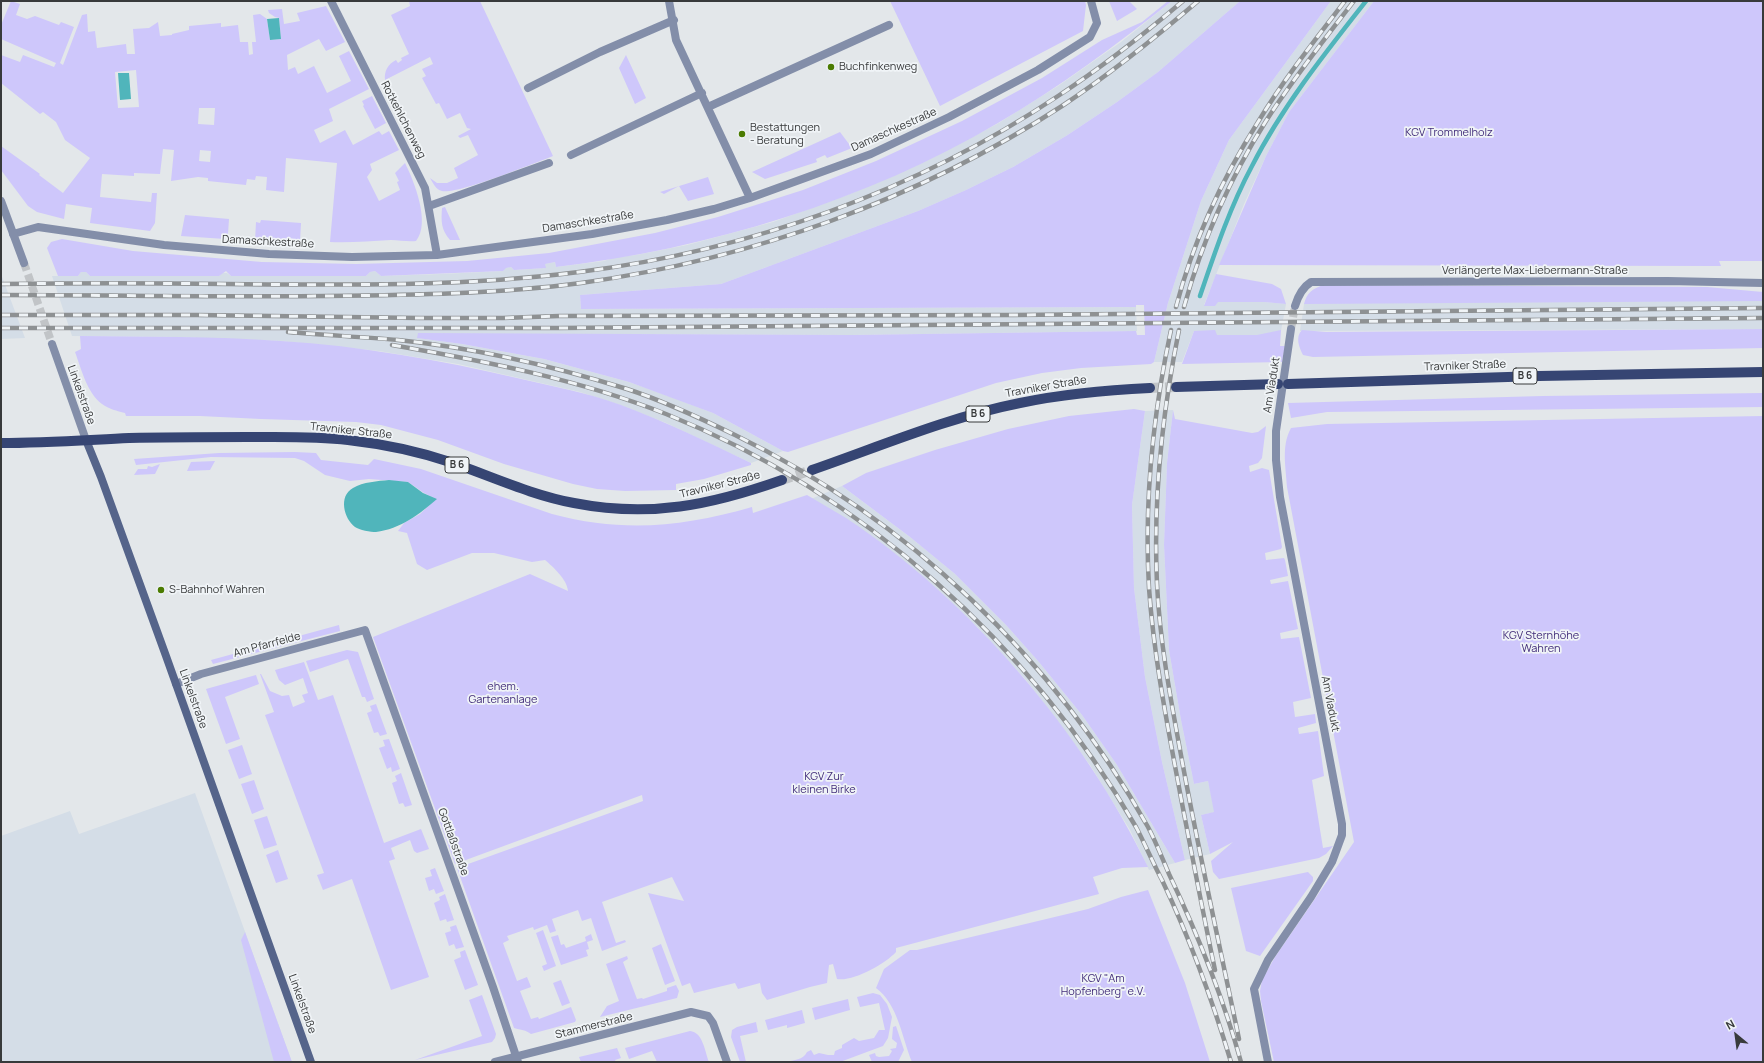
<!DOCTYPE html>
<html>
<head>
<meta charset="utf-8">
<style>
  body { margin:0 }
  #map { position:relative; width:1764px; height:1063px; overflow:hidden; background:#e3e7ea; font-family:Manrope,sans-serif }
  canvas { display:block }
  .frame { position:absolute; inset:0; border:2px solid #383a3b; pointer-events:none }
  .north { position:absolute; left:1716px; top:1015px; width:40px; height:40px; -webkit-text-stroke:3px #f0f4f7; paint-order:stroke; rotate:331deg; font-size:11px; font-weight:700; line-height:16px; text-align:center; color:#383a3b }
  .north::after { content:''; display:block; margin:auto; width:14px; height:18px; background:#383a3b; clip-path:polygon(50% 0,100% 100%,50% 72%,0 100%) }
</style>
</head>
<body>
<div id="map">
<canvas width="1764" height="1063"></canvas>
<div class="frame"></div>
<div class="north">N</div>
</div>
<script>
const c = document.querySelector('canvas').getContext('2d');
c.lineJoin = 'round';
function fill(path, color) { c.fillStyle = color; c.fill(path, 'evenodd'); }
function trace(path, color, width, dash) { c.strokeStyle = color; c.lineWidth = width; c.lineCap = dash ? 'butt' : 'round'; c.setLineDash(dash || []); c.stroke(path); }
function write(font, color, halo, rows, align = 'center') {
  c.font = font + ' Manrope,sans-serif'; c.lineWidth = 3.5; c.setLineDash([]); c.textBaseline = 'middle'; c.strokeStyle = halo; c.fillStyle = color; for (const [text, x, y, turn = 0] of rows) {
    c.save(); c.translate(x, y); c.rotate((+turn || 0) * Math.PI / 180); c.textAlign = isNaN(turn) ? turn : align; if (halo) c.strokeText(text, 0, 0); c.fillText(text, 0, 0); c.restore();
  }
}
fill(new Path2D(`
  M1172,1H1240L1158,72L1117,102L1066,136L1013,167L966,190L918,211L721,284L580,295L581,309L1136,307L1137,331L851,335L514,334L418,338L462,344L544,359L629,382L674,398L713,413L783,451L751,463L666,423L620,405L580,392L458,364L379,351L281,341L174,337L72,336L52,276H78L81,272H86L90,276H219L222,273H227L231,276H366L370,272L375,271L381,276L442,274L503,271L505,268L511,267L514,270L545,268V264L555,262L556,267L604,261L616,257L636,255L687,245L773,222L852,193L922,163L997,124L1058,86L1121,42Z
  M1331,1H1374L1289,112L1266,156L1244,204L1204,305L1217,302H1264L1286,304L1281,331L1267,335H1210L1194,331L1182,362H1154L1168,303L1201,201L1229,140Z
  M1,274L25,338L1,339Z
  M1763,297V329L1300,331L1304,304L1325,301Z
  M1173,410L1167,463L1164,545L1169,650L1181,720L1194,784L1208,781L1215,812L1201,815L1210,854L1185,860L1162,762L1145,677L1134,588L1132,505L1145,411Z
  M842,486L910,537L955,574L1006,625L1038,661L1082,715L1117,765L1175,863L1149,870L1130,830L1090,765L1026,680L977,627L937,589L878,541L811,499Z
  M195,793L292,1062H1V836L70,811L79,834Z`), '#d4dde7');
fill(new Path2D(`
  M11,1L20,4L16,15L27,19L35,16L59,25L61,22L74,27L60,63L63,65L82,15L87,14L88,32L95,31L97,48L126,44L127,54H135L133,29L149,28L158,22L160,36L172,35V34L189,30V26L221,23V27L238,25L240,42H248L249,55L253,54L252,42H256L253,15L260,14L267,19L270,40L281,39L279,18L275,17L269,13L268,10L282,9L284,24L300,21L297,13L326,6L345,42L326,51L319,39L287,55L288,70L295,67L298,74L314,66L327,93L351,81L339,56L349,51L369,89L329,109L333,121L314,130L320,143L345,130L353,145L379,131L382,135L389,131L399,150L370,164L372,170L367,177L379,201L400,190L397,182L399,181L395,173L405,163C414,181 431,223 416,241C408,242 399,240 391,240C370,241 350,243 330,242L337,163L286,158L284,192L266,190L267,177L256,176L255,180L247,179L246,185L208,181V178L198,177L171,181L174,150L163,149L160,174L134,173V176L102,174L100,197L151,202L152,193H157L155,223L150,231L90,223L92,208L66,204L64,219L37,212L28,206L1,170V146L40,174L39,175L63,193L90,158L65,140L56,122L43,112L40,114L1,83V55L20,62L23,55L54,67L56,63L1,39V25ZM136,70L139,107L118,108L115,72ZM199,108H215L214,125L198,124ZM200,150L211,151L210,162L199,161Z
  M409,1H480L553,156C535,163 456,195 442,191C436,190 433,183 430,178L437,183H447L458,178L454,168L478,155L468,135L460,138L458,136L471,129L467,128L460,113L447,119L439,103L436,104L422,78L426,76L422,69L433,64L430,57L385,80C384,71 388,64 396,60L398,63L402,60L401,58L409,54L391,15L410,6Z
  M890,1H1085L1086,5L1083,31L940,106Z
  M1109,1H1129L1137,9L1117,21Z
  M1168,1H1172C1116,45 1060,87 998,123C866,201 708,249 556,267L555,262L545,264L546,268L514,270L511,267L506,268L503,271L381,276L375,271L370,272L366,276H231L226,271L219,276H90L86,272H81L78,276H58L47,248L51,242L62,239L133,251L262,262L356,264L467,261L549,253L655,233L718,217L803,190L876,161L962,121L1042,78L1102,40L1142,22Z
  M1240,1H1331L1229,140L1201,201L1168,303L1154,362L1151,364L1081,368L1042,373L996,383L788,452L783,451L713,413L629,382L544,359L462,344L417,338L418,333L851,335L1136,331L1137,335H1145L1144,305H1136V307L581,309L580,295L721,284L918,211L966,190L1013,167L1066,136L1117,102L1158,72Z
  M1374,1H1763V261H1719L1721,266L1219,265L1266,156L1289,112Z
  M626,55L646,98L635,104L619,68Z
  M372,96L386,123L375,129L363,106L364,105L362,101Z
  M840,132L852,148L827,158L825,155L816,159L817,162L765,179L752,172Z
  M708,177L714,194L688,201L679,186L664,194L660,192Z
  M445,207L460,240H450C441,230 441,221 442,208Z
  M185,215L229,219L228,234H225V239L181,236Z
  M261,220L301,223L300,242L255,241L256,222L260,223Z
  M1216,274L1272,284L1281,289L1286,304L1264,302H1218L1215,306H1204Z
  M1323,285L1707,287L1763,292V301L1304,304C1307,292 1313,289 1323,285Z
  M1763,329V348L1313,357L1303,355C1299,347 1295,337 1302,330L1326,332Z
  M1215,330L1217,335H1257L1281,330L1280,346H1285L1282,362L1182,364L1194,331Z
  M80,336C147,337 214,336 281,341C361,346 440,360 517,378C552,386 588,393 621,405C666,422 708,442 751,463V465L704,479L676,484V490L625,491L597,489L573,484L504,464L438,440L381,425L356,422L261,419L200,416H126L125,413C117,411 109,409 102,404C87,393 81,368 75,352L81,349Z
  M1763,393V407L1327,412L1291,418L1288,403L1543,396Z
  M1134,409L1145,411L1132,505L1134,588L1145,677L1162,762L1185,860L1175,863L1117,765L1082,715L1038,661L1006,625L955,574L910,537L842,486L866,473L935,450L1008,429L1069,416Z
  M1173,410L1175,419L1252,433L1258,432L1266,426L1262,458L1258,463L1249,466L1250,472L1262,468L1269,470L1282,547L1281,549L1265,553L1266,560L1284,558L1285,560L1288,576L1270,580L1271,584L1288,581L1298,629L1280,633L1281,639L1299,637L1311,698L1293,702L1295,717L1315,714L1316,723L1298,728L1299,734L1318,731L1324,776L1312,780L1323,848L1333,846L1326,854L1319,858L1219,879L1213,872L1211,861L1233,842L1210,854L1201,815L1214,812L1208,781L1194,784L1181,720L1169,650L1164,545L1167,463Z
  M1763,416V1062H1274L1261,1001L1260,991L1262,980L1275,957L1354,842L1287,487C1286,467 1281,446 1291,428L1327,424Z
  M295,452L316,453L321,460L368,465L374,459L421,469L552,514C624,533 682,527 752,507L753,513L807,495C820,503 833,510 846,518C970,600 1084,733 1148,867L1122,868L1093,877L1099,894L896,948V952C885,964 853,982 837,979L833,964L829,965L827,983L810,987L767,1000L762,993L760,983L738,989L735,983L694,993L690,983L682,986L648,893L684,901L672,877L602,902L616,943L625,940L626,942L602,951L591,918L582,921L578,910L552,919L556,931L550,933L547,925L534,930L533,927L507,936L509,940L503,943L517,981L527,977L531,987L520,991L531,1019L538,1017L539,1019L571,1007L576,1020L575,1022L531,1034C526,1030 521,1030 514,1028L457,868L643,801L642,795L455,864L373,637L530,574L568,591C567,579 553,567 545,560L532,562L494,553H472L427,570L417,564L407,533L398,531L404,523L420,514L436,499L424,493L408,482L369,479L350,481L325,475L304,461L295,458L211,457L136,465L134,459L219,453Z
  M215,461L210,470L187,471L191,462Z
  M160,464L155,474L134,475L138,469H147L148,466L152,467Z
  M339,625L340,631L213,664L211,660Z
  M347,650L358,652L374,699L367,702L365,697H362L348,659L310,672L306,661Z
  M304,662L318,700L333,695L384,843L421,829L429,849L417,853L414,851L410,840L391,848L395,859L389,861L429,977L391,990L352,879L323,890L317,875L324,873L265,715L274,712L260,674H261L270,691L282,696L289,695L293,707L305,702L302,695L308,693L303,678L285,685L279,680L275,670Z
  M256,675L259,684L225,697L240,739L226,744L206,689Z
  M376,704L387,734L380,736L378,732L374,733L367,713L372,711L370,706Z
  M389,739L400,769L392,772L391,767L387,769L379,748L385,746L383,740Z
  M242,745L252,774L239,779L228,750Z
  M401,773L412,805L405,807L403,803L399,804L392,783L397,781L395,776Z
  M254,780L264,809L252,814L241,784Z
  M267,816L277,845L264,849L254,820Z
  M278,850L288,879L276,883L266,855Z
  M435,868L444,891L436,894L434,889L429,891L425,878L432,876L430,870Z
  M1308,872L1313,877V881L1260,956L1246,951L1231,888Z
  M1148,890L1185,983L1210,1062H912C902,1038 898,1004 876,988L884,969L910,950H917L1088,909L1121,897Z
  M445,894L454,920L447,922L446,919L440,921L434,903L440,900L439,897Z
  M456,925L464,947L456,949L454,944L449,946L445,933L451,931L450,927Z
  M543,930L556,966L544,971L542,966L547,964L536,933Z
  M245,932L292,1062H274L241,940Z
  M591,934L593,940L587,942L589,949L586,950L588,956L561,965L551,937L558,935L561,945L564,944L566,948L586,941L585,937Z
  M661,944L675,981L665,985L652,948Z
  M465,950L478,985L465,990L454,960L461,957L460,952Z
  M627,956L628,959L623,962L637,999L642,998L643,999L667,991V988L676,985L679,991L677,998L600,1017L607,1006L619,1001L606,964Z
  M561,980L570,1003L562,1006L553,983Z
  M873,993L880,995L887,1004L892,1017L888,1038L883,1046L840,1062L821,1061L786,1062C794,1060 803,1060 807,1052L811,1050L814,1055L819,1053L828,1055H834L835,1051L842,1048V1045L854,1038L859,1041L874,1038L879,1030H885L879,1003L860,1007L857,997Z
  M482,995L496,1034L495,1038L492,1042L415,1060L482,1036L469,1000Z
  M848,999L850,1010L815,1020L812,1008Z
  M802,1010L805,1023L787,1028V1025L768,1030L765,1020Z
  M756,1022L758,1032L740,1036L746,1062H740L731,1037L732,1030L737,1027Z
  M896,1026L904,1050L898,1062H872L869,1055L875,1053L876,1056L879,1057L889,1056L892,1051L890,1049L896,1048L897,1043L892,1039L893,1027Z
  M690,1031C703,1032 705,1052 709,1062H657L652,1051L629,1059L625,1048Z
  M617,1048L621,1058L615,1060L616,1062H581L579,1057Z`), '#cec7fb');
fill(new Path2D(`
  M279,18L281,39L270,40L267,19Z
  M118,73H129L131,99L120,100Z
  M389,480L408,482L423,493L437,499C420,514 400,529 376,532C371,532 359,530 355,527C344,519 338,496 353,488C363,482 378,481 389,480Z`), '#50b5bb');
trace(new Path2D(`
  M1200,296C1215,252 1230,207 1252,166C1282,107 1325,53 1366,1`), '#50b5bb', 4.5);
trace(new Path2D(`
  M1291,329L1295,306`), '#c1c4c7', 8, [8, 4]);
trace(new Path2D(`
  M24,263L52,344`), '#c1c4c7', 8, [8, 4]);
trace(new Path2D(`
  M1150,388L1176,387
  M782,480L812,470`), '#c1c4c7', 10, [10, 5]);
trace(new Path2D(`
  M331,1L425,188L437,255
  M669,1L676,40L750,198
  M528,88L600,52L674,20
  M708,107L889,25
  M571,155L702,93
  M429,206L549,163
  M13,234L38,227L164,245L269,254L352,257L437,255L592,234L667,220L714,209L750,198L871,154L949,117L1038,70L1090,37L1097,23L1091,1
  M1295,306C1298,296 1303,287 1311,282L1668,281L1763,283
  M176,684L201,674L365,630L493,987L518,1062
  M495,1062L691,1012L708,1016L713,1023L727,1062
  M1268,1062L1254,989L1268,960L1311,897L1332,862L1342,835V824L1280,497L1276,460V431L1291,329`), '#838ea9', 8);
trace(new Path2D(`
  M1,201L24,263
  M52,344L86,440`), '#838ea9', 8);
trace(new Path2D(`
  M86,440L101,477L166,656L311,1062`), '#55648a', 8);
trace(new Path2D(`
  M1288,384L1539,376L1763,372
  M1176,387L1278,384
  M1,443C44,443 86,440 129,438C169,437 209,437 248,437C282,437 315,436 348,440C383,444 417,451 450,462C491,476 531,495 574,503C650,518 711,505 782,480
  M812,470C881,446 949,417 1020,403C1063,394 1106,390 1150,388`), '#364573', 10);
const rail = new Path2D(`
  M1,284C76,283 152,283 227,284C344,285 462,287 579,272C748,251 916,191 1058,96C1102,67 1143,35 1183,1
  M1,295C109,295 218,297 326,296C411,295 497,294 581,283C752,259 917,200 1062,106C1110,74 1155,38 1198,1
  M1176,307C1193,242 1222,179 1258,122C1284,79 1315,40 1345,1
  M1184,307C1202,242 1230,178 1266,121C1293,79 1324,40 1354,1
  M1,315H197L420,318H503L559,316L1014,315L1763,308
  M1,328H559L1763,318
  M1171,330C1153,414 1144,502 1149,588C1154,659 1168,728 1181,798C1192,855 1203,913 1215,970
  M1179,330C1162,414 1153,498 1157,584C1160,646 1172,706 1183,766C1200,857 1220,948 1239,1039
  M288,332C325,335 362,337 398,340C476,348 553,366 627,389C664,401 700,418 735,435C909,520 1053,658 1148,827C1156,842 1162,858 1169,874C1198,935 1223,997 1241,1062
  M392,345C484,361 578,379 666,414C863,493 1030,644 1136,827C1145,844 1153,863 1162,880C1190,939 1212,999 1231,1062`);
trace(rail, '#8e9193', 4.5);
trace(rail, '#f0f4f7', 3, [9]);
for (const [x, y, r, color] of [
  [831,67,4,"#4b7b01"],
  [742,134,4,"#4b7b01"],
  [161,590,4,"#4b7b01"]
]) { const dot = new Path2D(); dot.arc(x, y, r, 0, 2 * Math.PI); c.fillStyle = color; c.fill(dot); trace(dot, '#f0f4f7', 1.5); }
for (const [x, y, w] of [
  [1525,376,24],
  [978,414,24],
  [457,465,24]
]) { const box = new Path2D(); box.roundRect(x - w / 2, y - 8, w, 16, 3); c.fillStyle = '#f0f4f7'; c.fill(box); trace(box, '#383a3b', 1); }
write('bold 10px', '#383a3b', null, [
  ["B 6",1525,376],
  ["B 6",978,414],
  ["B 6",457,465]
]);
write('11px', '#383a3b', '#f0f4f7', [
  ["Buchfinkenweg",839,67],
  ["Bestattungen",750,128],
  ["- Beratung",750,141],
  ["S-Bahnhof Wahren",169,590]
], 'left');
write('11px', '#383a3b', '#f0f4f7', [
  ["Rotkehlchenweg",403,120,63],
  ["Damaschkestraße",894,130,-24],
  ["Damaschkestraße",588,222,-9],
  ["Damaschkestraße",268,242,3],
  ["Verlängerte Max-Liebermann-Straße",1535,271],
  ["Travniker Straße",1465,366,-2],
  ["Am Viadukt",1272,385,-81],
  ["Travniker Straße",1046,387,-10],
  ["Linkelstraße",81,395,70],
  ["Travniker Straße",351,431,6],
  ["Travniker Straße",720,485,-14],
  ["Am Pfarrfelde",267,645,-15],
  ["Linkelstraße",193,699,70],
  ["Am Viadukt",1330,704,79],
  ["Gottlaßstraße",453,842,70],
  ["Linkelstraße",302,1004,70],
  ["Stammerstraße",594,1026,-14]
]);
write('11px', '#422d7a', '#f0f4f7', [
  ["KGV Trommelholz",1449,133],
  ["KGV Sternhöhe",1541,636],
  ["Wahren",1541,649],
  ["ehem.",503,687],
  ["Gartenanlage",503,700],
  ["KGV Zur",824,777],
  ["kleinen Birke",824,790],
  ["KGV \"Am",1103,979],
  ["Hopfenberg\" e.V.",1103,992]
]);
</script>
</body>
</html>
